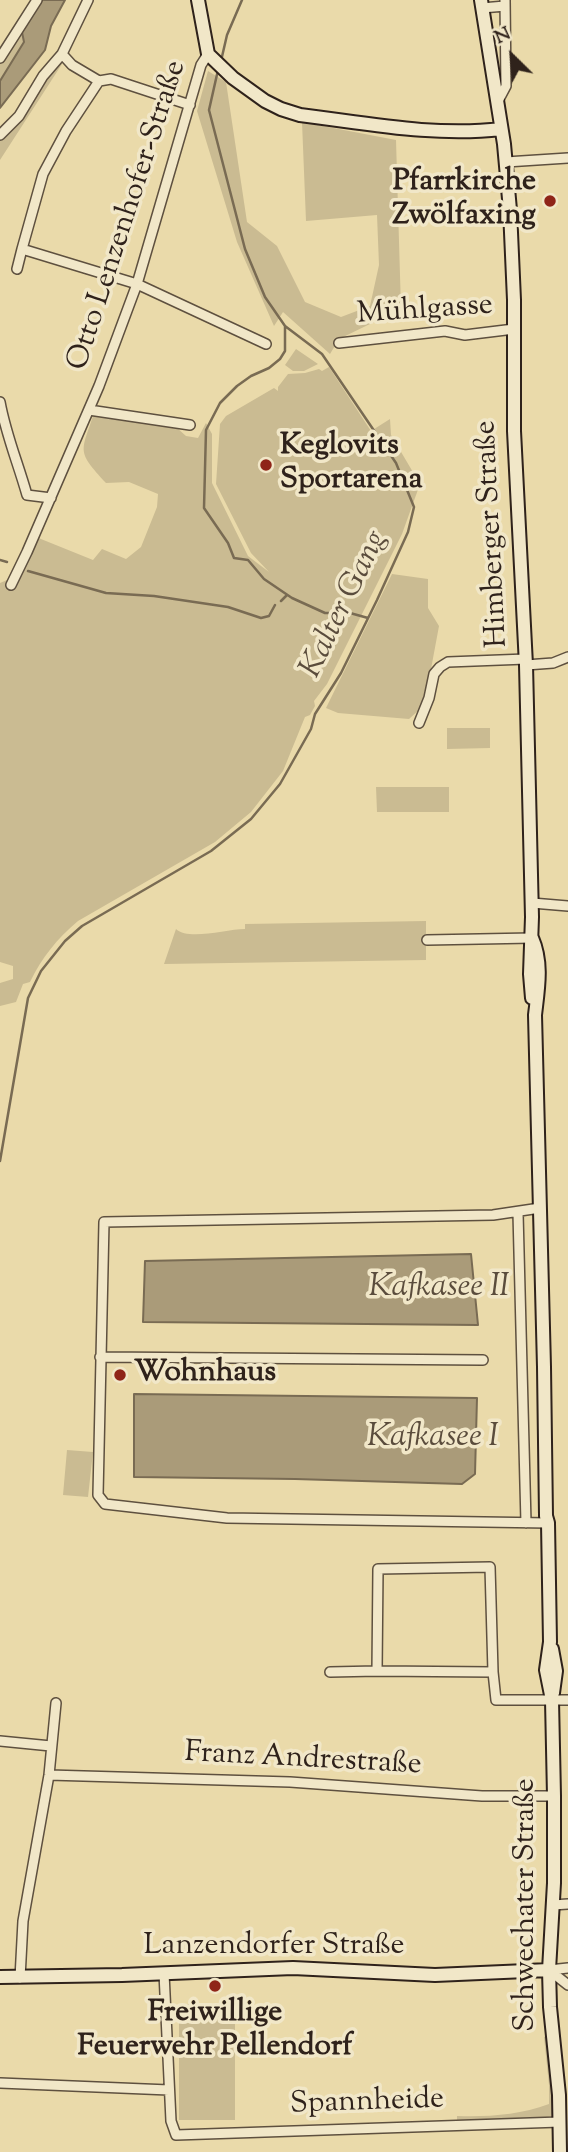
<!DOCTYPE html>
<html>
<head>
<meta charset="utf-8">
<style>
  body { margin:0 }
  #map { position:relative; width:568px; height:2152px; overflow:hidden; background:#eadaaa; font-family:"Sorts Mill Goudy",serif }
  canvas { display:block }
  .north { position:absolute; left:477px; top:21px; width:70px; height:70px; -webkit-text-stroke:5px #f1e7c8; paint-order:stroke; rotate:335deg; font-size:19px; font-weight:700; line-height:28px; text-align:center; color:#2f221b }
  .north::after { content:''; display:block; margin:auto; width:24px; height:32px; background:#2f221b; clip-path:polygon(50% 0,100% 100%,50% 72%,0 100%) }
</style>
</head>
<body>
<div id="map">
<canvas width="568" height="2152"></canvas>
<div class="north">N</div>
</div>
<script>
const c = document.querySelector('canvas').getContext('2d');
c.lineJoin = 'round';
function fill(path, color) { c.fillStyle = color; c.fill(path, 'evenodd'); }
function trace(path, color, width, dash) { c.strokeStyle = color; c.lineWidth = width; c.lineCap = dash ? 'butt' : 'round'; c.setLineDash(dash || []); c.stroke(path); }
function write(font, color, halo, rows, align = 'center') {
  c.font = font + ' "Sorts Mill Goudy",serif'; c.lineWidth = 7; c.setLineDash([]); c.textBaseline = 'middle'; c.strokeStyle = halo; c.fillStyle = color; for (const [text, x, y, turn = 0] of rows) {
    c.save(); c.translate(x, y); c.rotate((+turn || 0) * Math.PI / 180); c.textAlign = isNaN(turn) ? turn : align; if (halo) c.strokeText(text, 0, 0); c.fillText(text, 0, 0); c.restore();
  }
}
fill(new Path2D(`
  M22,32L24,42L0,81V64Z
  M58,62L62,64L0,160V138Z
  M208,71L226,82L247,222L277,246L305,302L341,317L370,306L379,265L377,215L306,221L302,122L396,140L401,309L339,339L330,354L283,312L274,326L237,242L197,111Z
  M296,349L318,364L304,371H293L285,365Z
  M329,367L371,431L390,419L391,435L420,484L402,534L327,684L314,701L315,706L310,715L305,717L283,771L251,812L215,842L78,921C57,939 42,957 30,982L23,984L16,1002L0,1006V983L13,979V966L0,962V583L7,580H17L36,537L93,560L102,549L126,559L141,547L157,507L158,494L129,482L106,483C76,450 81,453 94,413L176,427L186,436L198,438L206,423L212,434V483L248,556L269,572L251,553L216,484L220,424L226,416L274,388L278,391V387L288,374L305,373L319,369L322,371Z
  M392,574L428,579V608L439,626L431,669L420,709L409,719L338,713L326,708Z
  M447,728H490V748L447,749Z
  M376,787H449V812H377Z
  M426,921V960L164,964L176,929C189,941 226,929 245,929V924Z
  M67,1450L93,1452L88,1497L63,1495Z
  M179,2004H235V2120H179Z
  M548,2035L554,2081V2115L544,2118L457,2121V2116C488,2117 519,2115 549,2104V2085L544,2037Z`), '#cabb92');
const water = new Path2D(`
  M42,0H65L51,26L45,50L0,108V81L24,42L22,32Z
  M471,1254L478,1325L143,1322L145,1261Z
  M134,1394L477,1398L475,1474L462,1484L295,1479L134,1477Z`);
fill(water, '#aa9b79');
trace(water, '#796b53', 2);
trace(new Path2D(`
  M221,61L227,35L242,0
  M285,326V351L280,359L269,368L251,376L237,386L220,403L206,430L204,508L228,543L234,558L248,560L264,579L292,598L325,613H350L368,618
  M0,560L7,562
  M28,571L106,593L154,596L228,607L261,618L269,616L275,605
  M281,601L287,595
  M0,1161L28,998L41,971L65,941L82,926L211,851L251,819L280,784L311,729L315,714L341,673L377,600L408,532L414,507L396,463L322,354L285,326L265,297L245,249L209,110L218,70`), '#796b53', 2.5);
const street = new Path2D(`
  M482,8L505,6
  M62,54L72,65L99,81
  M0,58L37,0
  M497,103L506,86L505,0
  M190,105L111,79L99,81L66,131L43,174L22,249L137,284L266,344
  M0,135L19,116L43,76L62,54L88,0
  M506,162L568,158
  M17,269L22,249
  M339,343L445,331L465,335L514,329
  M0,402C6,435 18,463 27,495L51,498
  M89,410L190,425
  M11,585L27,552L99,386L137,284L201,65L208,54
  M526,665L553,663L568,657
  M419,723L429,698L434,674L440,667L448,662L526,659
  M532,903L568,906
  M427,940L532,938
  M540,1208L493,1215L104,1222L98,1495L105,1504L227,1518L548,1523
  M518,1213L526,1523
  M100,1357L483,1360
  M330,1672L377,1671
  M493,1672L377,1671L378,1569L490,1567L493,1672L496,1700H568
  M0,1741L51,1746
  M49,1775L290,1782L482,1796H554
  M553,1905L568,1904
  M549,1970L568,1985
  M549,1970L568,1968
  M164,1973L171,2121L176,2135L560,2122
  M20,1978L23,1921L49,1775L56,1703
  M0,2083L169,2090`);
const secondary = new Path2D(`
  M198,0L208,54L233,78L265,101L281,109L300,115C366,123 434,137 501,129
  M481,0L504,144L510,210L514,300V431L526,665L532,917L530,974L532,998
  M532,938C543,963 538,989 535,1015L544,1367L546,1516L548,1523L550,1642L546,1670L552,1700L554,1796V1883L549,1970L550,2007L559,2095L560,2152
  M552,1649L556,1671L553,1693
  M0,1977L122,1975L293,1968L435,1975L549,1970`);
trace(street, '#5e503f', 12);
trace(secondary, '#2f221b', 16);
trace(street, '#f1e7c8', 9);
trace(secondary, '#f1e7c8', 12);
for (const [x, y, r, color] of [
  [550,201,7,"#8f2418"],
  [266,465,7,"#8f2418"],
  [120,1375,7,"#8f2418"],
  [215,1986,7,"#8f2418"]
]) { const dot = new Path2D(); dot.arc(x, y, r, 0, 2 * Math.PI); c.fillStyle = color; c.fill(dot); trace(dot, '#f1e7c8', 2.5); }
write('bold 30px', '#2f221b', '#f1e7c8', [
  ["Pfarrkirche",536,184,"right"],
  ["Zwölfaxing",536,218,"right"],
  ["Keglovits",280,448],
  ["Sportarena",280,482],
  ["Wohnhaus",134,1375],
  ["Freiwillige",215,2015,"center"],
  ["Feuerwehr Pellendorf",215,2049,"center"]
], 'left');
write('30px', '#2f221b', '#f1e7c8', [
  ["Otto Lenzenhofer-Straße",129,216,-72],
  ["Mühlgasse",425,312,-4],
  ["Himberger Straße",494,534,-93],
  ["Franz Andrestraße",303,1761,3],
  ["Schwechater Straße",528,1905,-90],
  ["Lanzendorfer Straße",274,1948],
  ["Spannheide",367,2104,-2]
]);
write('italic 32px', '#5a4c3c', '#f1e7c8', [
  ["Kalter Gang",346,605,-64],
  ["Kafkasee II",439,1290],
  ["Kafkasee I",433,1440]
]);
</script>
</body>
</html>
